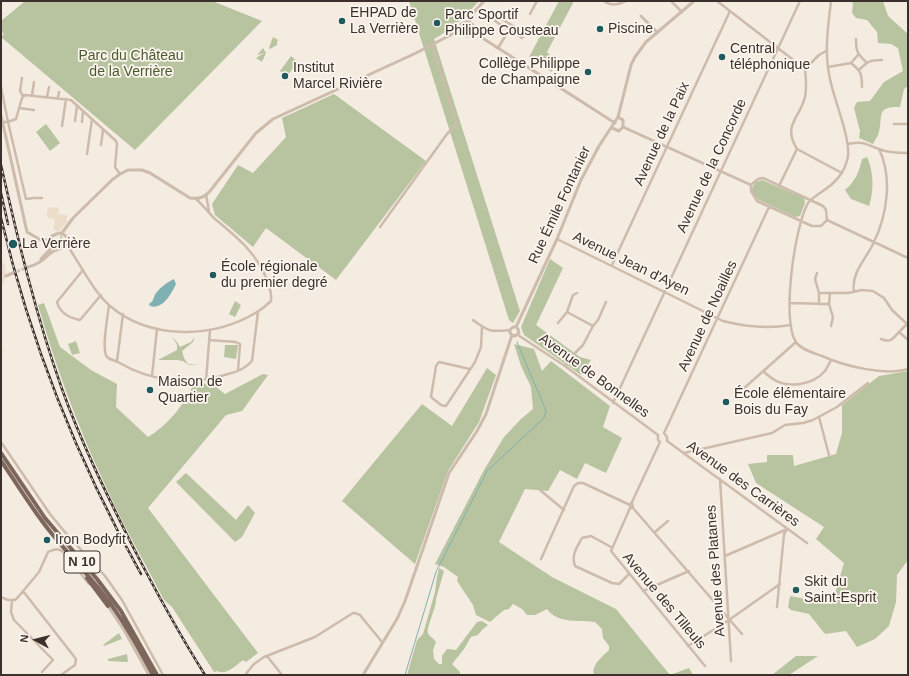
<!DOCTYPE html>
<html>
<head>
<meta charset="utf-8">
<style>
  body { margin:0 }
  #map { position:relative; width:909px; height:676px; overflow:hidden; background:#f4ebe1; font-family:Arial,sans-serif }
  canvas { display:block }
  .frame { position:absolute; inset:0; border:2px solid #3b302b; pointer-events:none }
  .north { position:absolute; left:16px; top:620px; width:40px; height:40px; -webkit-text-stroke:3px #fbf5ee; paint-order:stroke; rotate:277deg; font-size:11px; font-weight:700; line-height:16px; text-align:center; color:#3b302b }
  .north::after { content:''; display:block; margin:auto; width:14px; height:18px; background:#3b302b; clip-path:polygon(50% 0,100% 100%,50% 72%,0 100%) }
</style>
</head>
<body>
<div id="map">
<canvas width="909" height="676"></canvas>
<div class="frame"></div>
<div class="north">N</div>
</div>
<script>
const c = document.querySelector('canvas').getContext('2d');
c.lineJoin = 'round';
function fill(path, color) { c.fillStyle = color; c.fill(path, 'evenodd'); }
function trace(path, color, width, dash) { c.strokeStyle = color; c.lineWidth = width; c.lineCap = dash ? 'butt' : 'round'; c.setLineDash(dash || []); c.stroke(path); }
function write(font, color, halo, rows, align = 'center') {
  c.font = font + ' Arial,sans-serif'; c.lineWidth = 3.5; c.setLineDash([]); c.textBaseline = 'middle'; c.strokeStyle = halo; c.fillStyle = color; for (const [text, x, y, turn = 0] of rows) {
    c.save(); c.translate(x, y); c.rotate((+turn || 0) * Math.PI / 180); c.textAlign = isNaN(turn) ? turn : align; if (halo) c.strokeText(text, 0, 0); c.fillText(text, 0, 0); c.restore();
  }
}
fill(new Path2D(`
  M25,1H212L262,21L135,150L1,37L4,34L1,31V21Z
  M409,1H479C465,17 452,29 434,39L520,311L513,323L509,320Z
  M559,1H574L547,52C554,58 554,65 552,72L529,57Z
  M850,1H883L888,16L908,34V86L904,89L900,107C876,106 883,115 879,132C878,136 875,140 873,144L859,138L860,131L854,108L857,102L870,101L884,82L903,71L898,48L891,44L878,43L877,32L867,20L856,18L852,13L853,3Z
  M461 29a5 5 0 1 1 10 0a5 5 0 1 1-10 0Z
  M273,37L278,40L277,42V45L270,49L269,48Z
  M263,48L266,53L262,62L256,58L264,53L257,55Z
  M291,56L298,62L287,76L280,71Z
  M334,94L426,161L336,280L266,228L253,247L215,215L212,204L238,165L253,173L286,137L282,118Z
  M46,124L60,143L50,151L36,132Z
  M867,157C874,172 874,191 869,206L851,199L845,190C855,182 859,172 862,159Z
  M762,180L804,198L805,203L800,216L795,217L757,199L752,192V188L756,182Z
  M60,235L63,238L64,243L61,247L55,246V244L60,239Z
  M550,259L563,268L536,325L580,357L591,360L581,375L524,335L521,327Z
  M235,301L241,305L235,317L229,314Z
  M44,303L60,347L91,370L117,384L116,407L148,437C167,426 184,405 193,385L211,383L225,394L263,374L268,375L242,411L226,415L148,508L258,653L246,662L243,660C236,665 226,676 217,671L214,672L172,607L164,600C143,559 120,520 102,478C76,422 55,364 38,305Z
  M172,336L176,341L180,347L191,342L195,337L193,342L182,351L184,358L188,364L199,365H189L183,361L177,360H158L177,350V345Z
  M76,341L80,353L72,355L68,344Z
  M514,344L534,349L542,371L551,361L610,406L603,427L622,438L606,473L585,463L577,479L560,470L548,491L525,489L499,542L552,577L616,609L670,675L689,668L693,675H594C591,665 603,656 609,650V646L603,638L602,629L595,622C580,620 557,624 547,609L535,615H527L522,609L513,604L509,609L504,610L490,622L476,615L473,605L457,581L458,577L444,567L435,564L484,470L504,437L521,419L533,409L531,387L521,366Z
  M225,345H238L236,359L224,357Z
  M487,368L496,375L479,422L448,471L415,564L342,501L422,404L452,426Z
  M908,371V560L897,575L896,602L889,626L875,639L857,647L846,631L825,634L809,614L791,610L788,607L790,596L832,604L844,563L816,539L824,527L756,483L748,464L767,462V455H793L794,466L836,454L842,433V405L879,376Z
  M186,473L236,520L248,505L255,513L242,537L235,542L176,482Z
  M439,568L444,571L436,599C437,606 426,628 428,633C429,637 434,638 436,642L433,650L434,659L439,664H442V656L447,649L456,650L477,622L482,621L488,625L482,630L478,635L471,637L464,649L452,664L460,672V675H407L417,640L423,634L435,592L437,577Z
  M119,633L122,639L104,646L103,645Z
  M127,654L128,662L108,661V659Z
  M796,656H818L789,675H772Z`), '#b8c4a0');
fill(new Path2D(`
  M50,207L59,208L58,214L67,215V222L60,230L57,231L53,229L55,223L54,219L49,218L47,216V210Z
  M1,263H4L6,274L4,282L1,287Z`), '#ecdcc8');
fill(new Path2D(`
  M174,279L176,284C171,294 163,310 150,306L149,304C155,300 153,297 156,293C161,287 166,283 174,279Z`), '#7fb0b2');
trace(new Path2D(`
  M405,675L436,572L487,471L544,418L546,411L517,342`), '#7fb0b2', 1);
trace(new Path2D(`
  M13,273L28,267`), '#cfc6bd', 3, [3, 1.5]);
trace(new Path2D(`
  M604,1C610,6 619,5 626,1
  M671,1L682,12
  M717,1L805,69
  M831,1C828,27 824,53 830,79C834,100 850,136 848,156C845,174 834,184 820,193C816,196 811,199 808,203C795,225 781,321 796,342C801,350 814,353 822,356C844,366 885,376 908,369
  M530,14L537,1
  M641,16L657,32
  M498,17L525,33L522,38L495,21Z
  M856,39C856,52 857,53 866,62
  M498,48L512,25
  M826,51L819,55L805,69C806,78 807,88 805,97C800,118 782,125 797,149L842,173
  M851,63C861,71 862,74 862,87
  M828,67L851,63L858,55
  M859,70C868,61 870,60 882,60
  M22,78L20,91L23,96
  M1,87L8,122H3
  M32,95L34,82
  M47,97L49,87
  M58,98L59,92
  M19,108L34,110
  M75,121L77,106
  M82,122L83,112
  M894,124H908
  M62,126L66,99
  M623,127L751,185
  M848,144C864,141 865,144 879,149C888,153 899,153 908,153
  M101,145L103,130
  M87,154L92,119
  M763,178L823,206L826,210L827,220L821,226H812L757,201L751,191V185L758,179Z
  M779,186L797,149
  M206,195L209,211
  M42,198H34L26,199L8,122L16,119L22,98L25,95L71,100L116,141L117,144L115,167L120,174
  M827,220L908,258
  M380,227L447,134L455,126L456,122L435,55L433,44
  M557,239L723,321C746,327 767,329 791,325
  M66,246L69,248C81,266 94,292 110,306C150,340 213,339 257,312C262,309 267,305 271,301C272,294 270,289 268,283C259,255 237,237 215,219C209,213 203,205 196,199
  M612,265L730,11
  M83,270L57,302C60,313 69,318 80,320L101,295
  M817,273L815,279L819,293V304
  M854,291C851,273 866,259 873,244C887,216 893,178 879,149
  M819,293H848L862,290L873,291L884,298L892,310L907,324L899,332L908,340
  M830,293L829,304L833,317L831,326
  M790,303L829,304
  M109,305C108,315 101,350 107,357C109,359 115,361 118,362C151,382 192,386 228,374C237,372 246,368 252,361L258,312
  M567,312L593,326
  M473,320C489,332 491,332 510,330
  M558,323L567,312L573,295L577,293
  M518,335L565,366L658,435
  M881,339C890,343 893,339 899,332
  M209,340L236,342L240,344L238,371
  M1,348V354
  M117,361L123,314
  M565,366L575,353L583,345L593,326L598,320L606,302
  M470,369L439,362L436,366L431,397L441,405L446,406L475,362L481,347L482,327
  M763,371C766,374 770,377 773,379C788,389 813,385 825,371C827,368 829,364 831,360
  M152,376L157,329
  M206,380L210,330
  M742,390L796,342
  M613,403L800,1
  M819,417L829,455
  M664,433L769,207
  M664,433L667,437V441
  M658,435V440L660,442
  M667,441L807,543
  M1,442L50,514L64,531L105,576L122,600L163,675
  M684,453L772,433L785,425L803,423L813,420L837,407L868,383
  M720,479L731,661
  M540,490L564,510
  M632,502L660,442
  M630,508L611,551L705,666
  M633,508L742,634
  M655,532L668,521
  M611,547L591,536L582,538C577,547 571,555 575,566L612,583L619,584L629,574
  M725,556L785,530
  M541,559L574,486L578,483H583L630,505V508H633L632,502L630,505
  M23,591L76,659L75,665L61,675
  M643,591L689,571
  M1,597L8,600H15L19,596L39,572L48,552C52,550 56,548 60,550C67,553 83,577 89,584
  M12,600L11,612L14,620L53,660L42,672
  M777,607L784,534L787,529
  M688,646L729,620L780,584
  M267,656L282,675
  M245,675L254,664L264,657L315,637L353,613H355L360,615L382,642`), '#cdbbac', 2.5);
trace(new Path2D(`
  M469,22H465L461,24L460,30L462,34L467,36L473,32
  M469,22L475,11L484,1
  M469,22L473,25V32
  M473,32L615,123
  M1,115L27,232L39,239L51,241
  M612,128L619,131L623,127V120L618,117
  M62,233L73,218L112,180L120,174L128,170H142L150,173L190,198C199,199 204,198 210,191L256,133L273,119L416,53L460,30
  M41,259L53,246
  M28,267C38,265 44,259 52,252C58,248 70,249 67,238C66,235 63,234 59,233L52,236C49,242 51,247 58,249
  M6,276L13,273
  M516,327L557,239L581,180L599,146L618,117L631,65L635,57L646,42L694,1
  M512,335L515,336L519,333L518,329L516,327
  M512,335L510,333V330L513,327H516
  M108,606L124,630L149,675
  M363,675L397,619L405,601L449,473L477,431L486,414L512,335`), '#cdbbac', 3);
trace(new Path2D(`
  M1,453L45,518L97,579L121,611L157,675
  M1,461C15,481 28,502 42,521C61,547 84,569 103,594C123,619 138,647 153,675
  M87,578L108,606`), '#7d675c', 4);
const rail = new Path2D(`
  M1,165C18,240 36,316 62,389C81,442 106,493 131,543C154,588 178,632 205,675
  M1,193L8,224
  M1,218C31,345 77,460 141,574`);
trace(rail, '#3b302b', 2.5);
trace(rail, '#fbf5ee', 1, [3]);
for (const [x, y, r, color] of [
  [342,21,4,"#1f5a5e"],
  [437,23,4,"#1f5a5e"],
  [600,29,4,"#1f5a5e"],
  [722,57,4,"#1f5a5e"],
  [588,72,4,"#1f5a5e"],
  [285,76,4,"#1f5a5e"],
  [13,244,5,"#1f5a5e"],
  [213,275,4,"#1f5a5e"],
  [150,390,4,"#1f5a5e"],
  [726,402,4,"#1f5a5e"],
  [47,540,4,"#1f5a5e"],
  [796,590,4,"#1f5a5e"]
]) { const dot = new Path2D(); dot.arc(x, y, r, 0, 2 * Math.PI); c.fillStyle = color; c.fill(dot); trace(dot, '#fbf5ee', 1.5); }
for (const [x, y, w] of [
  [82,562,36]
]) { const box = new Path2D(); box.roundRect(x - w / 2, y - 11, w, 22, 3); c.fillStyle = '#fbf5ee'; c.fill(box); trace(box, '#3b302b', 1); }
write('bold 13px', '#3b302b', null, [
  ["N 10",82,562]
]);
write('14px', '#3b302b', '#fbf5ee', [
  ["EHPAD de",350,13],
  ["La Verrière",350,29],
  ["Parc Sportif",445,15],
  ["Philippe Cousteau",445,31],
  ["Piscine",608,29],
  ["Central",730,49],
  ["téléphonique",730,65],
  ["Collège Philippe",580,64,"right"],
  ["de Champaigne",580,80,"right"],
  ["Institut",293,68],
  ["Marcel Rivière",293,84],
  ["La Verrière",22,244],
  ["École régionale",221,267],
  ["du premier degré",221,283],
  ["Maison de",158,382],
  ["Quartier",158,398],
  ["École élémentaire",734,394],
  ["Bois du Fay",734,410],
  ["Iron Bodyfit",55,540],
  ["Skit du",804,582],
  ["Saint-Esprit",804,598]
], 'left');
write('14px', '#4a5a2e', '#fbf5ee', [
  ["Parc du Château",131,56],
  ["de la Verrière",131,72]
]);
write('14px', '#3b302b', '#fbf5ee', [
  ["Avenue de la Paix",662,134,-65],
  ["Avenue de la Concorde",712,166,-65],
  ["Rue Émile Fontanier",560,205,-65],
  ["Avenue Jean d'Ayen",631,264,26],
  ["Avenue de Noailles",708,316,-65],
  ["Avenue de Bonnelles",594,376,36],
  ["Avenue des Carrières",743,484,36],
  ["Avenue des Platanes",716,571,-94],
  ["Avenue des Tilleuls",664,601,50]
]);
</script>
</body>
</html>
